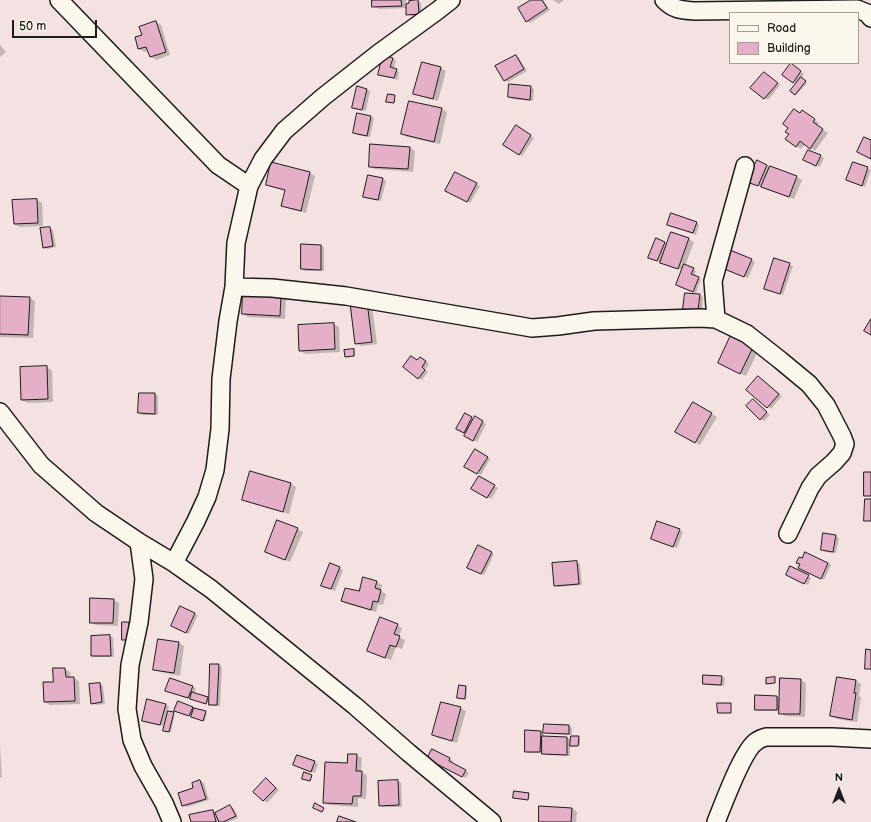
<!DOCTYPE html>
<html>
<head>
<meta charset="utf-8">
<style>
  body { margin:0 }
  #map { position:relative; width:871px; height:822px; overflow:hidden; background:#f4e1e1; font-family:"Balsamiq Sans",sans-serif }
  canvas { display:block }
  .legend { position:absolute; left:729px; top:12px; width:130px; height:52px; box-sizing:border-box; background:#fbf7ec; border:1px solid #a29f99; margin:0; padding:5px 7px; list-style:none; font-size:12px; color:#1c1c1c }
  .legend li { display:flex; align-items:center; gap:8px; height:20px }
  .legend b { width:20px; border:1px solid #a29f99 }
  .north { position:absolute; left:819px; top:770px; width:40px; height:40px; -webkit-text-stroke:3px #fbf7ec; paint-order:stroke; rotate:0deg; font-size:11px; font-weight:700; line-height:16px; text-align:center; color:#1c1c1c }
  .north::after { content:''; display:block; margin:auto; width:14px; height:18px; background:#1c1c1c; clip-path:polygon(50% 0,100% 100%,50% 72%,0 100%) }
  .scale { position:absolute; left:12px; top:20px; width:85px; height:18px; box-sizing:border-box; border:2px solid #1c1c1c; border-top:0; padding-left:5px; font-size:12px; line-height:14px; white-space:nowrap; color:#1c1c1c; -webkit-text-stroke:3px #fbf7ec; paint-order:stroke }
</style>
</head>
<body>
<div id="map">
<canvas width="871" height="822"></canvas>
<ul class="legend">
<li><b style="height:5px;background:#fbf7ec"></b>Road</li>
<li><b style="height:11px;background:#e5afc7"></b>Building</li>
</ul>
<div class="north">N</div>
<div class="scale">50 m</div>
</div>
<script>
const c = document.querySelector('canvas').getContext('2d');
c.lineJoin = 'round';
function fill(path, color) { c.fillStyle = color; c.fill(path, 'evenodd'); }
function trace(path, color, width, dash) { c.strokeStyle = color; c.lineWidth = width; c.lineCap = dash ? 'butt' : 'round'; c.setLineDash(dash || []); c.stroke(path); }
fill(new Path2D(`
  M373,0H406L407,5L418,1L421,3L422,15L411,16L407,14V8L379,9L373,6Z
  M533,0H543L550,10L530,23L527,21Z
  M553,0H564L559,4Z
  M156,22L161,25L170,55L156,60L151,57L149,50L145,52L139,49L143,36Z
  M0,45L6,52L0,57Z
  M516,56L519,58L527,71L508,82L504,80Z
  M393,59L396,60L394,69L399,72L398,80L383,76L379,74Z
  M423,63L441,68L446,71L438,101L420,96L415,93Z
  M794,67L804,74L801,78L807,83L796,95L795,94L797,84L794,82Z
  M767,75L780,85L768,100L752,88Z
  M510,85L531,87L534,89L533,101L512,99L509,97Z
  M358,88L367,90L370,91L366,111L357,109L354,108Z
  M442,109L447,112L440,144L407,137L402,134Z
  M800,114H807L819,123L817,126L828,133L815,151L805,144L801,149L796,146L790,134L789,127Z
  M371,117L374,118L370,137L357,135L354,133Z
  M516,127L534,138L522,156L504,145Z
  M410,148L415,151L413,172L375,169L370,166Z
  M820,156L824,158L820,167L808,161Z
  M272,163L310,173L315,176L306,213L287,208L282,205L286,191L272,187L267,184Z
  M854,163L871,170L865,187L851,182Z
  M767,166L797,177L802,180L794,199L768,189L762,186L761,187L752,183Z
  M456,173L480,186L470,203L446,190Z
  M383,179L386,181L381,201L367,198L364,196Z
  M37,200L42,203L43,226L20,227L14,224Z
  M696,223L699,225L696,235L668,224Z
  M50,228L53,230L56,247L47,249L44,247Z
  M672,233L689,239L694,242L685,266L696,271L694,276L701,279L696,293L680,286L683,270L665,264V265L653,259L664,242L668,244Z
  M302,245L321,246L324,247V271H305L302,269Z
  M775,259L793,266L783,295L765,289Z
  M751,260L755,262L748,278L727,269Z
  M700,295L703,297L702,312L687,311L684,309Z
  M281,296L286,299L285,319L248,317L243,314Z
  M0,297L29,298L35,301L33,338L0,337Z
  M367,302L372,305L377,344L361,346L356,343Z
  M333,324L339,327L340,352L306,354L300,351Z
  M732,336L759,349L746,376L724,366Z
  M354,350L355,351V356L347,357Z
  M424,360L429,364L425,370L428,372L422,380L404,367Z
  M46,367L52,370L53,402L28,403L22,400Z
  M762,379L782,396L771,409L748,390Z
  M155,394L158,396V415H143L140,413Z
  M756,402L770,415L764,421L761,419Z
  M693,404L717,417L700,445L677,431Z
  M466,414L474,419L475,418L486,424L477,442L466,436L467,433L458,428Z
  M475,450L490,459L481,475L466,466Z
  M250,472L291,484L296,487L289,514L248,502L243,499Z
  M479,477L498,488L491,499L472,489Z
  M297,529L303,532L290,562L266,552Z
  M680,530L683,532L677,548L652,539Z
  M836,536L839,538L836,553L825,552L822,550Z
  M491,553L494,554L484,575L472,569Z
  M576,562L580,564L582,585L558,587L555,585Z
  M828,563L831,565L824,580L802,570Z
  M339,568L343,570L335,591L326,587Z
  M790,576H808L811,578L808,585Z
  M363,578L377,582L382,585L381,591L386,594L383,605L378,604L376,612L347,604L342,601L360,593Z
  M114,600L119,603L118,626L96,625L91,622Z
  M195,614L198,615L189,634L175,628Z
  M397,625L402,628L399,637L405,640L402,649L396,647L391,660L374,654L369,651Z
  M110,636L113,638L114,657H96L92,656Z
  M159,640L179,643L184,646L180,676L160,672L154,669Z
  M218,665L222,667L220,706H213L211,705Z
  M65,669L70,672L71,678H74L79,681L80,704L50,705L45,702L55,683Z
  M721,677L725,678L724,686L707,685L704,683Z
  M838,678L856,681L861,684L859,696L861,697L857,722L837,719L832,716Z
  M800,680L806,683L805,717L785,716L780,713V711H759L756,709L777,697L781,699Z
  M100,684L103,686L105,704L96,705L92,703Z
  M460,686L467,688L466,699L458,698Z
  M193,687L196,688L194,694L209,698L208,703L192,698V700L170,692Z
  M165,705L169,706L167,712L175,714L171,732L166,731L167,720L165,719L163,726L146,722L143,720Z
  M193,707L207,713L205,721L179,712Z
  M460,708L466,711L457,743L439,738L434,735Z
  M569,726L572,728V737L580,738V746H573L570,745V756L546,755L543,753H529L526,751L541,732L544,734V737L567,738L572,740V735L548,734L544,732Z
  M0,746L2,777L0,778Z
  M432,750L453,761L452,764L469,773L466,778L428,759Z
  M356,755L362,758L361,772L367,775L366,799L358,798V807L329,805L324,802L348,764Z
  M314,762L318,764L315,773L298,767Z
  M200,781L204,783L209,800L187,807L183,806Z
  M269,781L279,790L267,803L254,792Z
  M398,781L401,783L402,807H383L380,805Z
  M230,807L234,808L238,818L229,822H192L213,811L217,813Z
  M572,808L577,812L576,822H540Z`), '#0003');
const building = new Path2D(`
  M372,0H401L402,6L372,7Z
  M418,0L419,14L406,15V4L409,3V1Z
  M531,0H542L547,8L526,22L518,8Z
  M156,21L166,52L150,57L146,47L138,49L135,37L142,35L139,27Z
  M383,55L393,58L390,67L397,69L394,78L378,75Z
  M516,55L524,69L504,81L495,66Z
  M422,62L441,67L433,99L413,94Z
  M791,63L801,71L793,83L782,75Z
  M764,72L778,83L764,99L750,88Z
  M801,77L806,81L795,95L790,91Z
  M509,84L531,86L530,100L508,97Z
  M357,86L367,89L362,110L352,108Z
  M388,94L395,95L394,103L386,102Z
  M409,101L442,108L434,142L401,134Z
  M794,109L800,113L802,110L815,119L813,122L823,129L810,149L800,141L796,147L785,139L789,134L785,132L788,128L783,124Z
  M357,113L371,116L367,136L353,133Z
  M516,125L531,135L519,155L503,145Z
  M864,137L871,140V159L857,152Z
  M370,144L410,147L408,169L369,167Z
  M808,150L821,155L816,166L803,160Z
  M757,160L767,165L758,186L747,182Z
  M271,162L310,172L301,211L281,206L285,190L266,185Z
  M853,162L868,167L862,186L846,180Z
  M770,166L797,176L789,197L761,187Z
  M455,172L477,183L467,202L445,191Z
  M368,175L383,178L378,200L363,197Z
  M37,199L38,223L14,224L12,200Z
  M671,213L697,222L693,233L667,225Z
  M50,227L53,246L43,248L40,228Z
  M671,232L689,238L678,269L660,263Z
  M656,238L665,242L657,261L648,258Z
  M301,244L321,245V270L301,269Z
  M730,250L752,259L744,277L722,268Z
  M774,258L790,263L780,294L764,289Z
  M684,264L694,268L691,274L699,277L693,292L676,285Z
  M243,293L281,295L280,316L242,314Z
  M685,293L700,294L698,311L683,309Z
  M0,296L30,297L28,335L0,334Z
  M367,301L372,342L355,344L350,303Z
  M871,319V335L864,331Z
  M334,323L335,349L299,351L298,325Z
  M731,335L754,345L740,374L718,363Z
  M354,349V356L345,357L344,350Z
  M411,356L417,360L420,357L426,361L422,367L425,370L418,379L403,367Z
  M47,366L48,399L21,400L20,367Z
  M758,376L779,394L767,408L746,390Z
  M139,393H155V414L138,413Z
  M753,399L767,412L760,420L746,406Z
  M693,402L712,413L695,443L675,432Z
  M465,413L472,417L464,433L456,429Z
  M475,416L483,421L473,441L464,436Z
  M475,449L488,457L477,474L464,467Z
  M250,471L291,483L283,512L242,500Z
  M864,472H871V496H864Z
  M479,476L495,485L487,498L471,489Z
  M865,499H871V521H864Z
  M277,520L298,528L285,560L265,552Z
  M657,521L680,529L673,547L651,539Z
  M823,533L836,535L833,552L821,550Z
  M478,545L492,552L481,574L467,568Z
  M805,552L828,563L821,579L798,568L800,564L796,563L799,557L802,558Z
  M577,561L579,584L554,586L552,563Z
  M330,563L340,567L331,589L321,586Z
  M790,566L809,575L804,584L786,575Z
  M363,577L377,581L375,588L381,590L378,602L373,601L371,610L341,601L345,588L359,591Z
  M90,598L114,599L113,623H90Z
  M180,606L195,613L186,633L171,626Z
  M380,617L398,624L394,634L400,636L396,647L390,645L385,658L367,651Z
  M122,622H129V640H122Z
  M110,635L111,656H91V636Z
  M158,639L179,642L174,673L153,670Z
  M866,649L871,650V669H865Z
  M210,664H219L217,705H209Z
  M53,668H65L66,677H74L75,701L44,702L43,682H53Z
  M703,675L722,676L721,685L703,684Z
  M775,677V683L766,684V678Z
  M837,677L856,680L854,693H856L852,720L830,716Z
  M170,678L193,686L188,698L165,691Z
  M780,678L801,679L800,714H779Z
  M100,683L102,702L91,704L89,684Z
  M459,685L466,686L465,699L457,698Z
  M192,692L208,697L206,704L190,699Z
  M755,695L777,696V710H755Z
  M147,699L166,704L160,725L142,721Z
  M178,701L193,707L189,716L174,711Z
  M441,702L461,707L452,741L432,735Z
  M717,703H731V713H718Z
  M194,708L206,711L203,721L191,717Z
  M168,711L174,712L169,732L163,731Z
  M544,724L569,725V734L543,733Z
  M525,730L541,731L540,752H525Z
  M542,736L567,737V755L542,754Z
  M571,736H579L578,746H570Z
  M432,749L450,758L449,761L466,770L462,777L427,759Z
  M348,754H357L356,771H362L361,796H353L352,804L323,803L325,762L347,763Z
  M297,755L315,761L311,772L293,765Z
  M304,772L312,775L310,781L302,779Z
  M266,778L276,788L263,801L253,792Z
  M200,780L206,799L182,806L178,793L193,788L192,783Z
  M398,780L399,805L379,806L378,781Z
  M514,791L529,793L528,800L513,798Z
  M315,803L324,808L322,812L313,808Z
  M230,805L236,816L223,822H219L215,813Z
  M539,806L572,808L571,822H539Z
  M213,810L216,822H191L189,815Z
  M339,816L356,822H337Z`);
fill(building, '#e5afc7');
trace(building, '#1c1c1c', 1);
const minor = new Path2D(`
  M59,0L218,165L249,186
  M664,0C674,10 681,10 695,11L857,9L867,13L871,18
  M234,287L272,288L346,296L532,328L558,326L594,321L700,318L716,319L747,334L780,360L809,384L826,405L842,436L845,444L842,453L834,462L818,476L810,488L788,534
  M716,319L713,281L745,166
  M0,412L41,465L96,513L139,542L174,563L211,589L355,706L409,753L492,822
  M139,542L144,579L139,622L130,665L127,709L132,740L143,766L164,803L172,822
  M174,563L196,521L207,497L215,470L220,429L221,379L228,321L234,287L236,243L249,186L263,159L284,131L323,97L379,53L437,11L451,0
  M716,822C723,805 743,749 757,741C759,739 763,738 766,737H832L871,739`);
trace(minor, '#1c1c1c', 20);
trace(minor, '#fbf7ec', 17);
</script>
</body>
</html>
